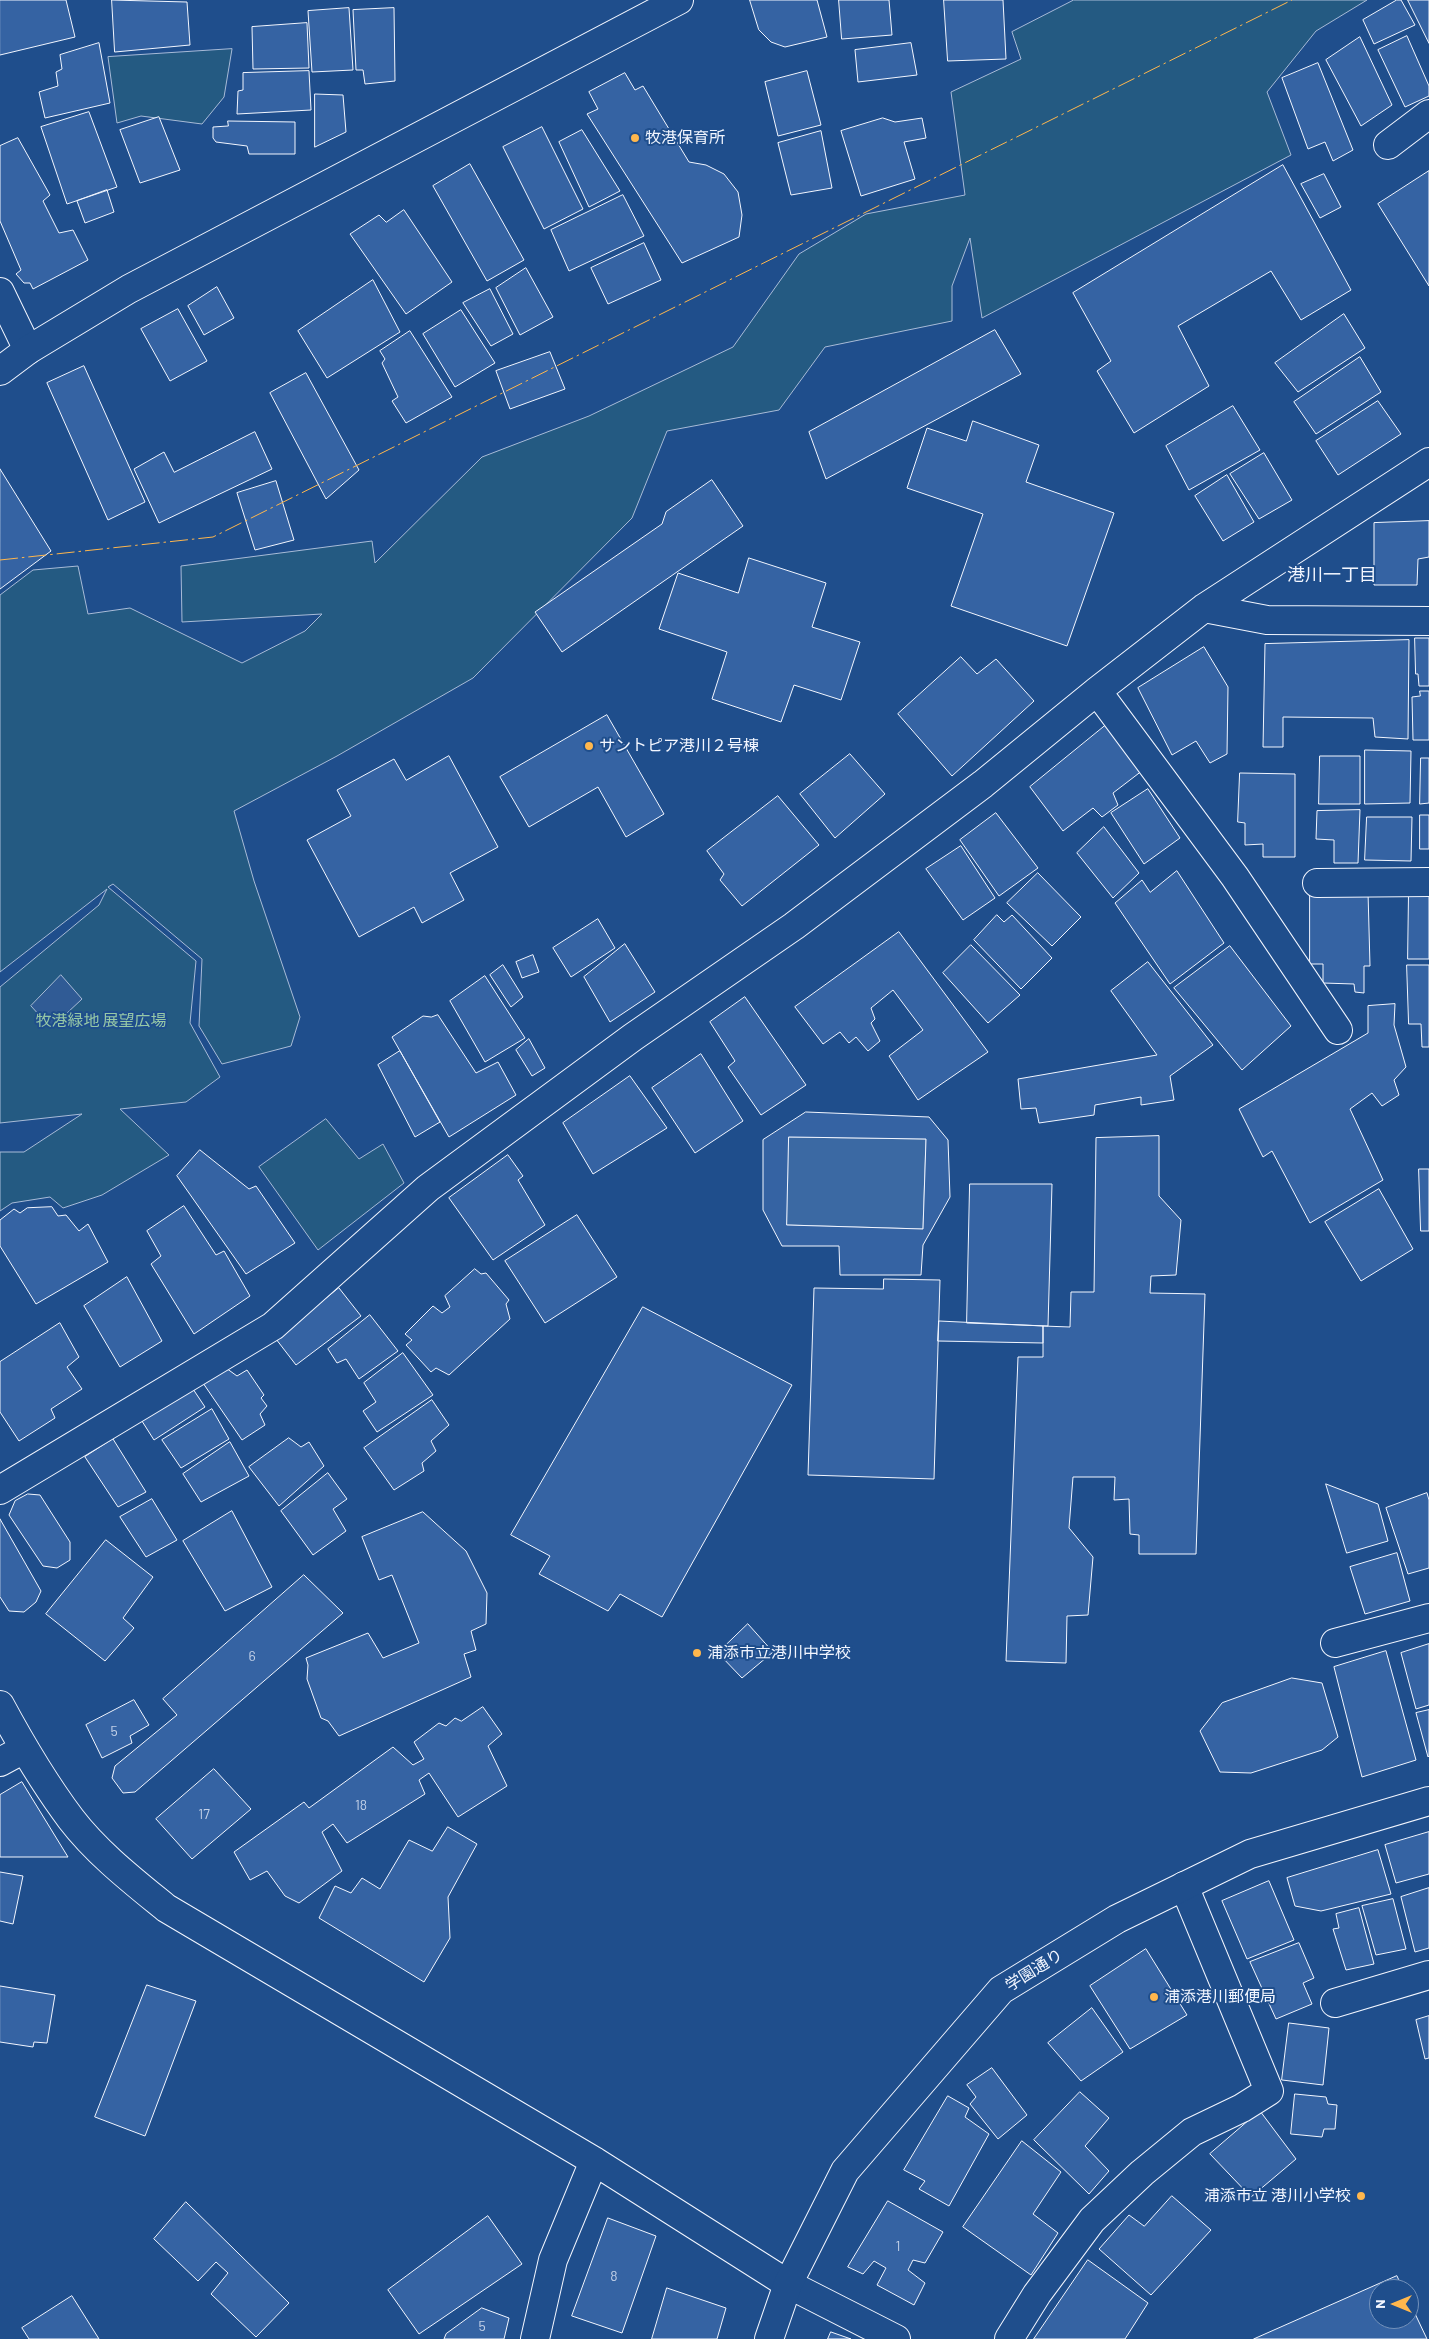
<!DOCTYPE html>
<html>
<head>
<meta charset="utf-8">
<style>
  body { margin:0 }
  #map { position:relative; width:1429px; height:2339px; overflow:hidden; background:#1f4e8c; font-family:Barlow,sans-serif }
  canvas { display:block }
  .north { position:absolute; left:1369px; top:2279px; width:50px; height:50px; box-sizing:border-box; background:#1f4e8c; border:1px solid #7391ba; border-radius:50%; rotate:270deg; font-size:14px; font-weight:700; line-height:20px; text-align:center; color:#f2f6ff }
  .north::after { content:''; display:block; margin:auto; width:18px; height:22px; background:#ffb74d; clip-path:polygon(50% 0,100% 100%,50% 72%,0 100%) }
</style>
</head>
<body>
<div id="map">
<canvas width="1429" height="2339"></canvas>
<div class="north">N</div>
</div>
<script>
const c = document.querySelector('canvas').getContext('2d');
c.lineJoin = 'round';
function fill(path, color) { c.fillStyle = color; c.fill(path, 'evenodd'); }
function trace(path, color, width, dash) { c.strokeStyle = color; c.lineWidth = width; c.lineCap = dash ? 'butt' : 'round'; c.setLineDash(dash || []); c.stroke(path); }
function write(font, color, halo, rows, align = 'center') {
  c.font = font + ' Barlow,"Noto Sans JP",sans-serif'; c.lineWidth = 4; c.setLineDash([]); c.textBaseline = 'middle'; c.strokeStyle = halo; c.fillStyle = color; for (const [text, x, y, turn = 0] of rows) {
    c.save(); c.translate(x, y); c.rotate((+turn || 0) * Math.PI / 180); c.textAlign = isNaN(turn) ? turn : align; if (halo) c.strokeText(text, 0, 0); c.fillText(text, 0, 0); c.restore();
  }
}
const green = new Path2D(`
  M1074,0H1367L1316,31L1267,92L1291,155L982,318L970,238L952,286V321L825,347L779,410L667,431L632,518L473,678L337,756L234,811L254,881L300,1017L291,1046L222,1064L199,1026L202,959L113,884L108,887L196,961L190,1023L220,1077L186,1102L120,1109L169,1155L102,1195L63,1208L50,1197L12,1203L0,1211V1152H24L82,1114L0,1123V987L99,905L107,889L0,972V595L33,570L78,566L88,614L130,608L242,663L305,631L322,614L182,622L181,566L372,541L375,563L482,457L589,416L733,347L799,254L866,214L965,195L951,92L1021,59L1012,32Z
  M232,49L224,97L202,124L141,116L117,123L108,57Z
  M326,1119L359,1159L383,1144L404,1183L318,1250L259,1167Z`);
fill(green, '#245a82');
trace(green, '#a8bbd7', 1);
const parking = new Path2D(`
  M61,975L82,999L51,1028L31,1006Z`);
fill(parking, '#305b95');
trace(parking, '#a8bbd7', 1);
const water = new Path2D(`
  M789,1137L926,1139L923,1229L787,1225Z`);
fill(water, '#3b69a3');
trace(water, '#a8bbd7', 1);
const building = new Path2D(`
  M0,0H66L75,37L0,55Z
  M112,0L187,2L190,45L115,52Z
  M750,0H817L827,37L785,47L771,42L759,30Z
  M839,0H889L892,35L842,39Z
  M944,0H1003L1006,59L948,61Z
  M1397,0H1401L1415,25L1374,44L1363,20Z
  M1408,0H1429V43Z
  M349,8L353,70L312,72L308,11Z
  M394,8L395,81L365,84L363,70H356L353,10Z
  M307,23L309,68L253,69L252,27Z
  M1407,36L1429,86V96L1405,107L1378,50Z
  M1360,37L1392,105L1361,126L1326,60Z
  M99,43L110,103L45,118L39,92L58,86L56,72L62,69L60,55Z
  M911,43L917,75L858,82L855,50Z
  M1318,63L1353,150L1333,161L1325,142L1308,149L1282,78Z
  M309,71L311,110L237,114L238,91L243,90V73Z
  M807,71L821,125L778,136L765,82Z
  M625,73L635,90L643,86L689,162L706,165L724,174L738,192L742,215L739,237L682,263L587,114L598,109L589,92Z
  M315,94L343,95L346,132L315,147Z
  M89,112L117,187L67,204L41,127Z
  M159,117L180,170L140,183L120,130Z
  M883,118L895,122L922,118L926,138L904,142L915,179L861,196L841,131Z
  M228,121L295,122V154H249L247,146L216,142L213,138V127L228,126Z
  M542,127L583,209L544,229L503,147Z
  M582,130L620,191L589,207L559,142Z
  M821,131L832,188L791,195L778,143Z
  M18,138L50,195L43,201L59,233L73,230L88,260L33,289L30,283H24L16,274L21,270L0,221V146Z
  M470,164L524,260L487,281L433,186Z
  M1283,165L1351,290L1301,320L1271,271L1178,326L1209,386L1134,433L1097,371L1111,361L1073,293Z
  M1429,171V286L1378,204Z
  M1324,174L1341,207L1320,218L1301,184Z
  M107,190L114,212L85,223L77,201Z
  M623,195L644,236L569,271L551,230Z
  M404,210L452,282L406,314L350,234L379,215L386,222Z
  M644,243L661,280L608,304L591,268Z
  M526,268L553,317L520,335L496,288Z
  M373,280L400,332L327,378L298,331Z
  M217,287L234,318L204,335L188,306Z
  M490,289L513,334L491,346L463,303Z
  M178,309L207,361L170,381L141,329Z
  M461,310L495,363L455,387L423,334Z
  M1344,314L1365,348L1298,392L1275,363Z
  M995,330L1021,374L826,479L809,432Z
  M410,331L452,397L406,423L392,401L398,397L382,363L385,359L380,351Z
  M550,352L565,389L510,409L496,371Z
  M1360,357L1381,392L1316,434L1294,402Z
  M84,366L145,502L108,520L47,383Z
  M306,373L359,470L326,499L270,393Z
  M1378,401L1401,434L1338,475L1316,441Z
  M1233,406L1260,450L1189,490L1166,446Z
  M973,421L1039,445L1026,482L1114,513L1067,646L951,606L983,514L907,488L927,428L966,441Z
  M255,432L272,469L159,523L134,469L164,452L174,472Z
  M1264,453L1292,500L1259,519L1230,474Z
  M0,469L51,551L0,589Z
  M1227,475L1254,522L1223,541L1195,496Z
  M712,480L743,526L562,652L535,612L662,524L666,512Z
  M276,481L294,540L255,550L237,493Z
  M1429,521V557L1418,559L1417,585H1374V523Z
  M749,558L826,583L812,627L860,642L841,700L794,685L781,722L712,699L727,652L659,629L678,573L738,593Z
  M1415,638H1429V686H1419L1418,674H1416Z
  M1409,640L1408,739L1375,737L1373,718L1283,717V747H1263L1265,644Z
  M1204,647L1228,687L1227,754L1210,763L1196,741L1172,755L1138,688Z
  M961,657L977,674L996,659L1034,701L952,776L898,714Z
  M1420,691H1429V740H1413L1412,697L1420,696Z
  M607,715L664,814L626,837L598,787L529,827L500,777Z
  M1111,721L1147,767L1113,793L1118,805L1102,817L1093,808L1063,831L1030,787Z
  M1365,750L1411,751L1410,803L1365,804Z
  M850,754L885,794L835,838L800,794Z
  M449,756L498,847L450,873L464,900L422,923L414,907L359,937L307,840L351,816L337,790L394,759L406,780Z
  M1320,756H1360V804H1319Z
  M1421,758H1429V803L1420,804Z
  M1240,773L1295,774V857H1263V844L1245,845V823L1238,822Z
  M1148,789L1180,838L1144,864L1111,813Z
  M778,796L819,845L742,906L720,880L724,874L707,851Z
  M1360,810L1358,863H1334V840L1316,839L1317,811Z
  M996,813L1038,868L999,896L960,840Z
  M1420,815H1429V849H1420Z
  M1367,817H1412L1411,861L1365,860Z
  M1104,827L1139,873L1113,898L1077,853Z
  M961,846L995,898L963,920L926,869Z
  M1177,871L1224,943L1170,984L1115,903L1142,880L1150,892Z
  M1038,873L1081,917L1052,946L1007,903Z
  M1409,888H1429V959H1408Z
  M1310,892H1368L1370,966H1364V993L1355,992L1354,984L1323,983V964H1310Z
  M997,915L1004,922L1012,915L1052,958L1021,989L974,940Z
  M598,919L615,948L571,977L553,948Z
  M899,932L988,1052L918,1100L889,1056L923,1030L893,990L871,1008L875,1019L871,1023L880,1041L868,1051L856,1037L849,1043L840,1032L823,1044L795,1007Z
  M625,944L655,992L610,1022L584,977Z
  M971,945L1020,995L988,1023L943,973Z
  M1230,946L1291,1026L1242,1070L1174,988Z
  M533,955L539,972L522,978L516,962Z
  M1148,962L1213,1045L1170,1076L1174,1100L1141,1105V1097L1095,1105L1094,1115L1039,1123L1036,1108L1021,1109L1018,1079L1157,1055L1111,991Z
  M503,965L523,997L511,1007L490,975Z
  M1407,965H1429V1047H1422L1421,1024H1409Z
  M485,976L525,1038L485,1062L450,1001Z
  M745,997L806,1085L761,1115L728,1067L735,1061L710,1022Z
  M1395,1004L1394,1025L1406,1067L1394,1080L1399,1095L1382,1106L1372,1093L1350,1109L1383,1180L1310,1223L1272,1151L1263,1157L1239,1109L1368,1033V1006Z
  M438,1015L476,1073L498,1062L516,1095L449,1137L392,1037L423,1016L431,1017Z
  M529,1039L545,1068L532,1076L516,1050Z
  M400,1051L440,1122L415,1137L378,1065Z
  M701,1054L743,1121L695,1153L652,1088Z
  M630,1076L667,1128L593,1174L563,1123Z
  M806,1112L929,1117L948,1140L950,1197L923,1245L921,1275H840L839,1246H782L763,1210V1140ZM789,1137L926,1139L923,1229L787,1225Z
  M1159,1136V1196L1181,1220L1176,1275L1151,1276L1150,1293L1205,1294L1196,1554H1139V1535L1130,1534L1129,1499L1114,1500L1115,1477H1073L1069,1528L1093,1557L1088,1615L1067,1616L1066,1663L1006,1661L1018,1357H1043V1326L1070,1327L1071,1292H1094L1096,1138Z
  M200,1150L249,1189L256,1186L295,1243L246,1274L177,1176Z
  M508,1155L523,1176L518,1180L545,1225L493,1260L449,1198Z
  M1419,1169H1429V1231H1421Z
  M970,1184H1052L1048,1326L967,1323Z
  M1379,1189L1413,1249L1361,1281L1325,1222Z
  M184,1206L216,1255L224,1251L250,1296L194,1334L151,1264L161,1256L147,1231Z
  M52,1207L58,1216L66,1215L79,1231L88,1224L108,1262L36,1304L0,1246V1220L14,1209L20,1213L27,1208Z
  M577,1215L617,1277L545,1323L505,1261Z
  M475,1269L481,1274L486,1273L509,1300L506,1304L510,1319L449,1375L436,1368L431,1372L406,1345L412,1340L405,1334L433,1306L442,1313L450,1307L445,1296Z
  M127,1277L162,1341L120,1367L84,1306Z
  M884,1279L940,1280L934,1479L808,1475L814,1288L883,1289Z
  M339,1288L361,1316L296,1365L276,1339Z
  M643,1307L792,1385L662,1617L620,1594L608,1611L539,1574L550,1556L511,1535Z
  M370,1315L398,1351L359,1379L346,1359L337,1363L328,1349Z
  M939,1321L1043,1326V1343L938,1341Z
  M60,1323L79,1357L67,1367L82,1389L51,1409L55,1418L19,1441L0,1412V1362Z
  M403,1353L433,1395L377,1432L363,1411L376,1402L364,1383Z
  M226,1368L237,1376L247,1370L264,1395L261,1398L267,1406L260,1414L265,1425L242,1440L203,1383Z
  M191,1386L205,1407L154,1440L140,1418Z
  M432,1400L449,1425L431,1441L436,1451L422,1463L424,1471L394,1490L364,1448Z
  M212,1409L229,1439L181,1468L162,1440Z
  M289,1438L301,1447L309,1442L324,1466L279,1506L249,1467Z
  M113,1439L146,1492L118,1507L85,1457Z
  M230,1442L249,1476L201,1502L183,1474Z
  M328,1473L347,1499L333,1509L346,1531L313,1555L281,1511Z
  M1326,1484L1378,1504L1388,1541L1347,1553Z
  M1427,1493L1429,1500V1568L1408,1574L1386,1508Z
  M28,1494L40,1495L70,1542V1560L57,1568L43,1566L9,1515L15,1501Z
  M152,1499L177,1540L146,1557L120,1517Z
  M232,1511L272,1587L225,1611L183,1541Z
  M423,1512L466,1551L487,1593L486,1624L471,1631L476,1650L464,1654L471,1677L339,1736L328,1721L321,1718L307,1679L308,1665L306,1658L368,1633L383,1658L419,1643L392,1575L379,1580L362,1537Z
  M0,1519L41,1591L36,1602L24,1612L9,1611L0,1597Z
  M106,1540L153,1577L123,1618L134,1628L105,1661L46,1614Z
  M1397,1553L1410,1601L1365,1614L1350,1567Z
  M304,1575L343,1613L135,1792L123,1793L112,1778L115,1766L177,1715L163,1699Z
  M748,1624L773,1652L742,1678L718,1653Z
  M1429,1644V1705L1416,1709L1401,1653Z
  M1386,1651L1416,1760L1362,1777L1334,1667Z
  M1292,1678L1322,1683L1338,1737L1322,1750L1251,1773L1220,1772L1200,1731L1222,1703Z
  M134,1700L149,1725L130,1736L132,1743L102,1758L86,1725Z
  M483,1707L502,1734L488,1746L507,1786L458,1817L429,1773L419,1780L425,1794L347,1843L333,1824L322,1832L342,1871L299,1903L285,1896L267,1871L250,1880L234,1852L304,1802L309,1808L393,1747L413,1765L424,1759L414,1742L439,1723L446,1726L455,1718L461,1721Z
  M1429,1710V1756L1428,1757L1416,1713Z
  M214,1769L251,1809L192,1859L156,1819Z
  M22,1782L68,1857H0V1795Z
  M448,1827L477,1844L448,1897L450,1938L424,1982L319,1918L335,1886L351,1893L362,1878L380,1889L409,1840L432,1851Z
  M1429,1832V1874L1396,1883L1385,1845Z
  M1378,1850L1391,1894L1321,1911L1295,1906L1287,1878Z
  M0,1872L23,1876L13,1924L0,1921Z
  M1269,1881L1294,1940L1247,1959L1222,1901Z
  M1429,1888V1948L1415,1952L1401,1897Z
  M1393,1899L1406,1949L1376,1955L1362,1906Z
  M1359,1908L1374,1964L1346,1970L1333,1929L1339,1928L1336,1914Z
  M1299,1943L1314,1978L1303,1983L1312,2004L1276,2019L1250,1962Z
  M1146,1949L1187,2015L1130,2049L1090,1986Z
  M147,1985L196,2001L145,2136L95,2117Z
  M0,1986L55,1995L47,2043L34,2042L33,2047L0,2042Z
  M1092,2008L1123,2052L1081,2081L1048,2043Z
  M1429,2016V2058L1425,2059L1416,2020Z
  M1289,2023L1329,2028L1323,2085L1282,2080Z
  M992,2068L1027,2115L998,2139L970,2104L976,2097L967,2085Z
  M1080,2092L1109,2118L1085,2146L1109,2171L1089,2194L1034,2140Z
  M1295,2094L1326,2097L1328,2104L1337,2105L1335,2129H1324L1322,2137L1291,2134Z
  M948,2096L969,2108L965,2117L989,2134L949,2206L919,2189L925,2181L904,2170Z
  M1260,2111L1296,2159L1251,2197L1210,2154Z
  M1022,2141L1061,2172L1033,2214L1058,2233L1031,2275L963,2227Z
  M1172,2196L1211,2230L1151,2295L1099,2249L1129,2215L1144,2226Z
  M888,2201L943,2232L925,2263L913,2260L908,2270L925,2283L914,2305L877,2285L886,2268L874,2261L863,2274L848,2267Z
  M186,2202L289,2303L256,2337L211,2294L228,2273L216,2262L198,2281L154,2239Z
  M488,2216L522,2264L419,2334L388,2290Z
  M608,2218L656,2236L622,2333L572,2316Z
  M1088,2260L1148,2303L1125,2339H1034Z
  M1397,2276L1403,2289H1379V2319H1409V2301L1427,2339H1254Z
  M667,2288L726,2308L717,2339H652Z
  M72,2296L99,2339H29L22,2328Z
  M482,2308L509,2318L504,2339H444L446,2334Z
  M831,2332L851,2339H828Z`);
fill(building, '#3563a3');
trace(building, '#f2f6ff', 1);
const minor = new Path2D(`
  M1388,145L1429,114
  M0,292L28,350
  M1204,608L1267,620L1429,621
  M1097,691L1235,877L1338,1030
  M1317,883L1429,882
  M0,1490L273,1326L428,1188L633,1037L794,926L983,784L1097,691L1204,608L1429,462
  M1335,1643L1429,1618
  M0,1705C21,1744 44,1783 71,1819C97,1853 133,1881 166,1908L594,2161L788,2284L896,2339
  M0,1762L24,1749
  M1335,2003L1429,1975
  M535,2339L553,2260L594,2161
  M1009,2339L1037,2294L1092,2220L1142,2173L1192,2132L1242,2108L1269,2091L1184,1886`);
const tertiary = new Path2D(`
  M0,371L28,350L129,289L679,0
  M769,2339L788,2284L845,2171L1001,1990L1117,1919L1250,1854L1429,1801`);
trace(minor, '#f2f6ff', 30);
trace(tertiary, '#f2f6ff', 30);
trace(minor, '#1f4e8c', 28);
trace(tertiary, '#1f4e8c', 28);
trace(new Path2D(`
  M0,560L213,537L1292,0`), '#ffb74d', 1, [18, 4, 2.5, 4]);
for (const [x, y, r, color] of [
  [635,138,5,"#ffb74d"],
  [589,746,5,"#ffb74d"],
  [697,1653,5,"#ffb74d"],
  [1154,1997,5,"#ffb74d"],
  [1361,2196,5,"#ffb74d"]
]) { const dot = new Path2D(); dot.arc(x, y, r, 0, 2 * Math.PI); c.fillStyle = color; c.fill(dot); trace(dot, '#1f4e8c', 2); }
write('14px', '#c3d1e8', null, [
  ["6",252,1656],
  ["5",114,1731],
  ["18",361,1805],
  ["17",204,1814],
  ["1",898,2246],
  ["8",614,2276],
  ["5",482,2326]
]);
write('16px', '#f2f6ff', '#1f4e8c', [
  ["牧港保育所",645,138],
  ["サントピア港川２号棟",599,746],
  ["浦添市立港川中学校",707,1653],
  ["浦添港川郵便局",1164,1997],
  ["浦添市立 港川小学校",1351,2196,"right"]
], 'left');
write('16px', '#97c8a6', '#1f4e8c', [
  ["牧港緑地 展望広場",101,1021]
]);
write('16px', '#f2f6ff', '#1f4e8c', [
  ["学園通り",1034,1970,-32]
]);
write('18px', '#f2f6ff', '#1f4e8c', [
  ["港川一丁目",1332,575]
]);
</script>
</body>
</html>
